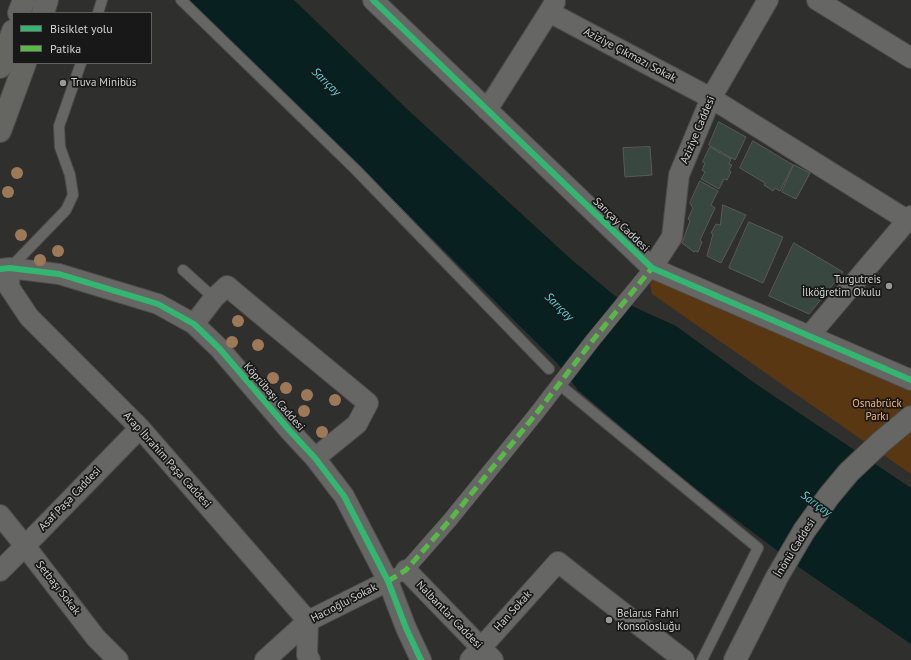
<!DOCTYPE html>
<html>
<head>
<meta charset="utf-8">
<style>
  body { margin:0 }
  #map { position:relative; width:911px; height:660px; overflow:hidden; background:#2f302e; font-family:"PT Sans",sans-serif }
  canvas { display:block }
  .legend { position:absolute; left:12px; top:12px; width:140px; height:52px; box-sizing:border-box; background:#171817; border:1px solid #626361; margin:0; padding:5px 7px; list-style:none; font-size:12px; color:#d2d3d1 }
  .legend li { display:flex; align-items:center; gap:8px; height:20px }
  .legend b { width:20px; border:1px solid #626361 }
</style>
</head>
<body>
<div id="map">
<canvas width="911" height="660"></canvas>
<ul class="legend">
<li><b style="height:5px;background:#33b770"></b>Bisiklet yolu</li>
<li><b style="height:5px;background:#58b947"></b>Patika</li>
</ul>
</div>
<script>
const c = document.querySelector('canvas').getContext('2d');
c.lineJoin = 'round';
function fill(path, color) { c.fillStyle = color; c.fill(path, 'evenodd'); }
function trace(path, color, width, dash) { c.strokeStyle = color; c.lineWidth = width; c.lineCap = dash ? 'butt' : 'round'; c.setLineDash(dash || []); c.stroke(path); }
function write(font, color, halo, rows, align = 'center') {
  c.font = font + ' "PT Sans",sans-serif'; c.lineWidth = 3.5; c.setLineDash([]); c.textBaseline = 'middle'; c.strokeStyle = halo; c.fillStyle = color; for (const [text, x, y, turn = 0] of rows) {
    c.save(); c.translate(x, y); c.rotate((+turn || 0) * Math.PI / 180); c.textAlign = isNaN(turn) ? turn : align; if (halo) c.strokeText(text, 0, 0); c.fillText(text, 0, 0); c.restore();
  }
}
fill(new Path2D(`
  M656,274L911,389V474L652,294L650,284Z`), '#593712');
fill(new Path2D(`
  M187,0H294L407,109L572,260L621,301L676,326L756,384L911,488V644L800,568L680,477L578,390L557,363L333,140Z`), '#082020');
const building = new Path2D(`
  M719,122L746,137L735,160L709,145Z
  M753,141L793,165L780,191L775,188L773,191L764,185L765,183L740,168Z
  M650,147L652,175L625,177L623,148Z
  M710,147L731,159L729,164L732,165L729,170L731,172L727,180L724,179L719,189L701,179L705,172L702,170L705,163L703,162Z
  M794,165L810,173L796,199L782,192Z
  M700,181L718,191L711,205L715,208L700,240L702,242L698,252L695,251L694,252L682,243L690,221L688,219L693,208L690,203Z
  M723,205L746,215L721,263L707,256L713,234L711,233L716,224L720,225Z
  M749,222L783,237L763,283L729,268Z
  M794,243L843,272L809,314L769,296Z`);
fill(building, '#394741');
trace(building, '#595a58', 1);
const service = new Path2D(`
  M181,0L355,169L549,369
  M98,13L102,0
  M10,268L66,210L73,195L70,175L60,147L59,126L81,63
  M183,270L214,298
  M561,386L758,548L702,660`);
const pedestrian = new Path2D(`
  M388,581L406,570L450,520L536,414L593,340L652,268`);
const minor = new Path2D(`
  M373,0L652,268L911,380
  M817,0L911,58
  M549,12L711,98L907,220
  M487,110L549,12L555,2
  M10,268L9,287L29,317L140,428L308,621L307,655L310,660
  M652,268L672,237L679,175L711,98L768,0
  M0,269L10,268L59,274L158,304L194,324L219,348L290,431L315,458L344,496L388,581L406,628L421,660
  M194,324L214,298L227,286L258,312L368,403L357,424L315,458
  M809,336L911,216
  M0,515L25,546L96,638L118,660
  M406,570L493,660
  M0,571L25,546L140,428
  M265,660L308,621L388,581
  M470,660L558,562L591,588L684,660`);
const tertiary = new Path2D(`
  M735,660L777,577L804,531L829,496L849,472L881,442L911,417`);
const secondary = new Path2D(`
  M19,13L24,0
  M43,13L47,0
  M0,67L13,31
  M0,131L25,63`);
trace(service, '#4c4d4b', 12);
trace(pedestrian, '#4c4d4b', 16);
trace(minor, '#4c4d4b', 22);
trace(tertiary, '#4c4d4b', 24);
trace(secondary, '#4c4d4b', 24);
trace(service, '#666765', 10);
trace(pedestrian, '#666765', 15);
trace(minor, '#666765', 20);
trace(tertiary, '#666765', 22);
trace(secondary, '#656662', 22);
trace(new Path2D(`
  M388,581L406,570L450,520L536,414L593,340L652,268`), '#58b947', 5, [10, 5]);
trace(new Path2D(`
  M373,0L652,268L911,380
  M0,269L10,268L59,274L158,304L194,324L219,348L290,431L315,458L344,496L388,581L406,628L421,660`), '#33b770', 6);
c.fillStyle = '#9e7958';
for (const [x, y] of [
  [17,173],
  [8,192],
  [21,235],
  [58,251],
  [40,260],
  [238,321],
  [232,342],
  [258,345],
  [273,378],
  [286,388],
  [307,395],
  [335,400],
  [304,411],
  [322,432]
]) { c.beginPath(); c.arc(x, y, 6, 0, 2 * Math.PI); c.fill(); }
for (const [x, y, r, color] of [
  [63,83,4,"#999a98"],
  [889,286,4,"#999a98"],
  [609,620,4,"#999a98"]
]) { const dot = new Path2D(); dot.arc(x, y, r, 0, 2 * Math.PI); c.fillStyle = color; c.fill(dot); trace(dot, '#171817', 1.5); }
write('11px', '#d2d3d1', '#171817', [
  ["Aziziye Çıkmazı Sokak",630,55,28],
  ["Aziziye Caddesi",698,130,-67],
  ["Sarıçay Caddesi",621,225,44],
  ["Köprübaşı Caddesi",274,397,49],
  ["Arap İbrahim Paşa Caddesi",167,460,48],
  ["Asaf Paşa Caddesi",70,499,-46],
  ["İnönü Caddesi",795,548,-58],
  ["Setbaşı Sokak",58,588,52],
  ["Hacıoğlu Sokak",344,603,-27],
  ["Han Sokak",513,611,-48],
  ["Nalbantlar Caddesi",449,615,46]
]);
write('11px', '#d2d3d1', '#171817', [
  ["Truva Minibüs",71,83],
  ["Turgutreis",881,280,"right"],
  ["İlköğretim Okulu",881,293,"right"],
  ["Belarus Fahri",617,614],
  ["Konsolosluğu",617,627]
], 'left');
write('11px', '#f9b57a', '#171817', [
  ["Osnabrück",877,404],
  ["Parkı",877,417]
]);
write('italic 12px', '#5ad5db', '#171817', [
  ["Sarıçay",326,82,44],
  ["Sarıçay",559,307,44],
  ["Sarıçay",816,504,36]
]);
</script>
</body>
</html>
